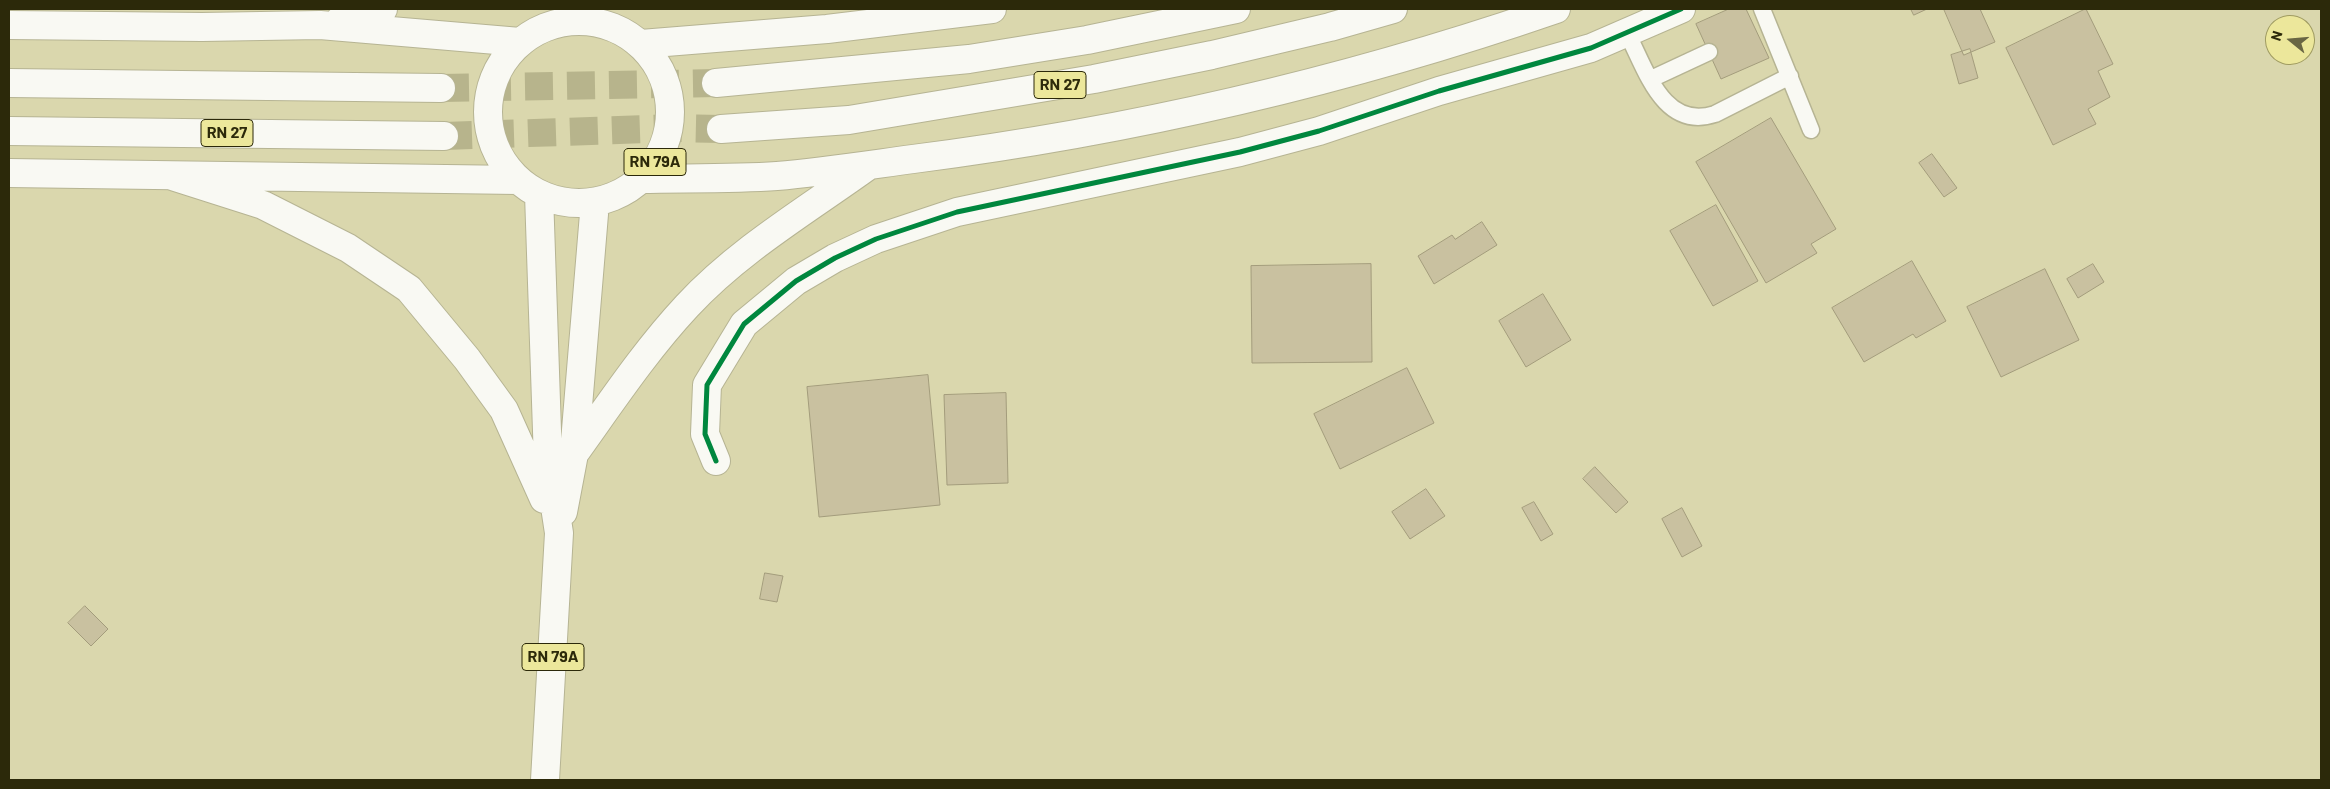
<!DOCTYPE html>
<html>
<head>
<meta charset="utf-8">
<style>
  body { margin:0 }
  #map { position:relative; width:2330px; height:789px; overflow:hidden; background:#dad7ad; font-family:Barlow,sans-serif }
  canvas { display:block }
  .frame { position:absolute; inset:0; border:10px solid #2c290a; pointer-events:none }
  .north { position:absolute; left:2265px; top:15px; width:50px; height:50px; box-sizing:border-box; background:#ece79b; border:1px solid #9f9b61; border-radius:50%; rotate:287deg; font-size:14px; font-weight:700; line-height:20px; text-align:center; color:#2c290a }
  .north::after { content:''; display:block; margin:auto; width:18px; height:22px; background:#696643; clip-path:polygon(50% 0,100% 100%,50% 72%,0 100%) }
</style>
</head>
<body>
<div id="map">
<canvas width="2330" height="789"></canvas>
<div class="frame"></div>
<div class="north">N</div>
</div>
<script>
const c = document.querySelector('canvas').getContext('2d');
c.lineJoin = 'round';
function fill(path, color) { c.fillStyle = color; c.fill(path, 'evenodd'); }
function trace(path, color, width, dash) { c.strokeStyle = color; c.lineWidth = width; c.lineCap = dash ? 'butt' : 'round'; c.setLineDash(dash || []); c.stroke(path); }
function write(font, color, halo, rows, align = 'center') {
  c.font = font + ' Barlow,sans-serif'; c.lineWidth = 5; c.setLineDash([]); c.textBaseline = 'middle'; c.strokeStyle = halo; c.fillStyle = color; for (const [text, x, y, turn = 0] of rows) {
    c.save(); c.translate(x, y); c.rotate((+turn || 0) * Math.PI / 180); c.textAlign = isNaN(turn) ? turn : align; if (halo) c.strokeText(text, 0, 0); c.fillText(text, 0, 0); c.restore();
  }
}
const building = new Path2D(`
  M1729,9H1746L1769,58L1721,79L1696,24Z
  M1911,9H1927L1914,15Z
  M1944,9H1980L1995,42L1964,55Z
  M2086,9L2113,64L2098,71L2110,97L2088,109L2096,124L2053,145L2006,48Z
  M1970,49L1978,78L1959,84L1951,55Z
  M1771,118L1836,229L1811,244L1817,253L1766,283L1696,162Z
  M1932,154L1957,188L1944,197L1919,163Z
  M1716,205L1758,281L1713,306L1670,231Z
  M1482,222L1497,245L1434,284L1418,256L1452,235L1455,239Z
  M1912,261L1946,321L1916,338L1913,334L1864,362L1832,308Z
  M1371,264L1372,362L1252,363L1251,266Z
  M2093,264L2104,282L2078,298L2067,279Z
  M2045,269L2079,340L2001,377L1967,307Z
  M1543,294L1571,340L1526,367L1499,321Z
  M1407,368L1434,423L1340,469L1314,414Z
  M928,375L940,505L819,517L807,387Z
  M1006,393L1008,483L947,485L944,395Z
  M1595,467L1628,502L1616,513L1583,479Z
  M1426,489L1445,516L1410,539L1392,512Z
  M1534,502L1553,534L1541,541L1522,508Z
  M1682,508L1702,546L1682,557L1662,519Z
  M765,573L783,576L777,602L760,599Z
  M85,606L108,629L91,646L68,623Z`);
fill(building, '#c9c1a0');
trace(building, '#a39c7c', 1);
trace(new Path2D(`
  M441,88L716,83
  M444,136L677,128L721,129`), '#b7b48c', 28, [28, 14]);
const lane = new Path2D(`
  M1762,9L1811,130
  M1627,33C1646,69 1663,131 1715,114L1790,76
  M1651,79L1709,52`);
const street = new Path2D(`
  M716,461L705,434L707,385L744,324L796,281L835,258L876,239L957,212L1240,152L1319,131L1439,91L1591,48L1681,9`);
const primary = new Path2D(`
  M340,20L383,9
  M488 112a91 91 0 1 1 182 0a91 91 0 1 1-182 0Z
  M9,25L202,27L320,25L520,42
  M641,44L827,29L992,9
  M9,83L441,88
  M716,83L969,59L1087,40L1236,9
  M721,129L849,120L1094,79L1212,55L1330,27L1393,9
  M9,131L444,136
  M9,173L518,180
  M172,176L263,205L348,248L409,289L467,359L504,410L544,499
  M641,179C686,178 732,179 777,176C822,172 868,165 913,159C1132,131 1347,81 1556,9
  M539,194L548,461L559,533L545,780
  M574,454C610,404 645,351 687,306C739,250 807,210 868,166
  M563,512L574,454L595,202`);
trace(lane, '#b6b493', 19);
trace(street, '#b6b493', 30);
trace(primary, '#b6b493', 30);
trace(lane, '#f9f9f3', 16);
trace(street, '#f9f9f3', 28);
trace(primary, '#f9f9f3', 28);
trace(new Path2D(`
  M716,461L705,434L707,385L744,324L796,281L835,258L876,239L957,212L1240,152L1319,131L1439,91L1591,48L1681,9`), '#00873e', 5);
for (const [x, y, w] of [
  [1060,85,52],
  [227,133,52],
  [655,162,62],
  [553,657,62]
]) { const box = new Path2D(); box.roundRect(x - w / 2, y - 13.5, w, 27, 4); c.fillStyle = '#ece79b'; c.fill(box); trace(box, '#2c290a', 1); }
write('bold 16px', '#2c290a', null, [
  ["RN 27",1060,85],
  ["RN 27",227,133],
  ["RN 79A",655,162],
  ["RN 79A",553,657]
]);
</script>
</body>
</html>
